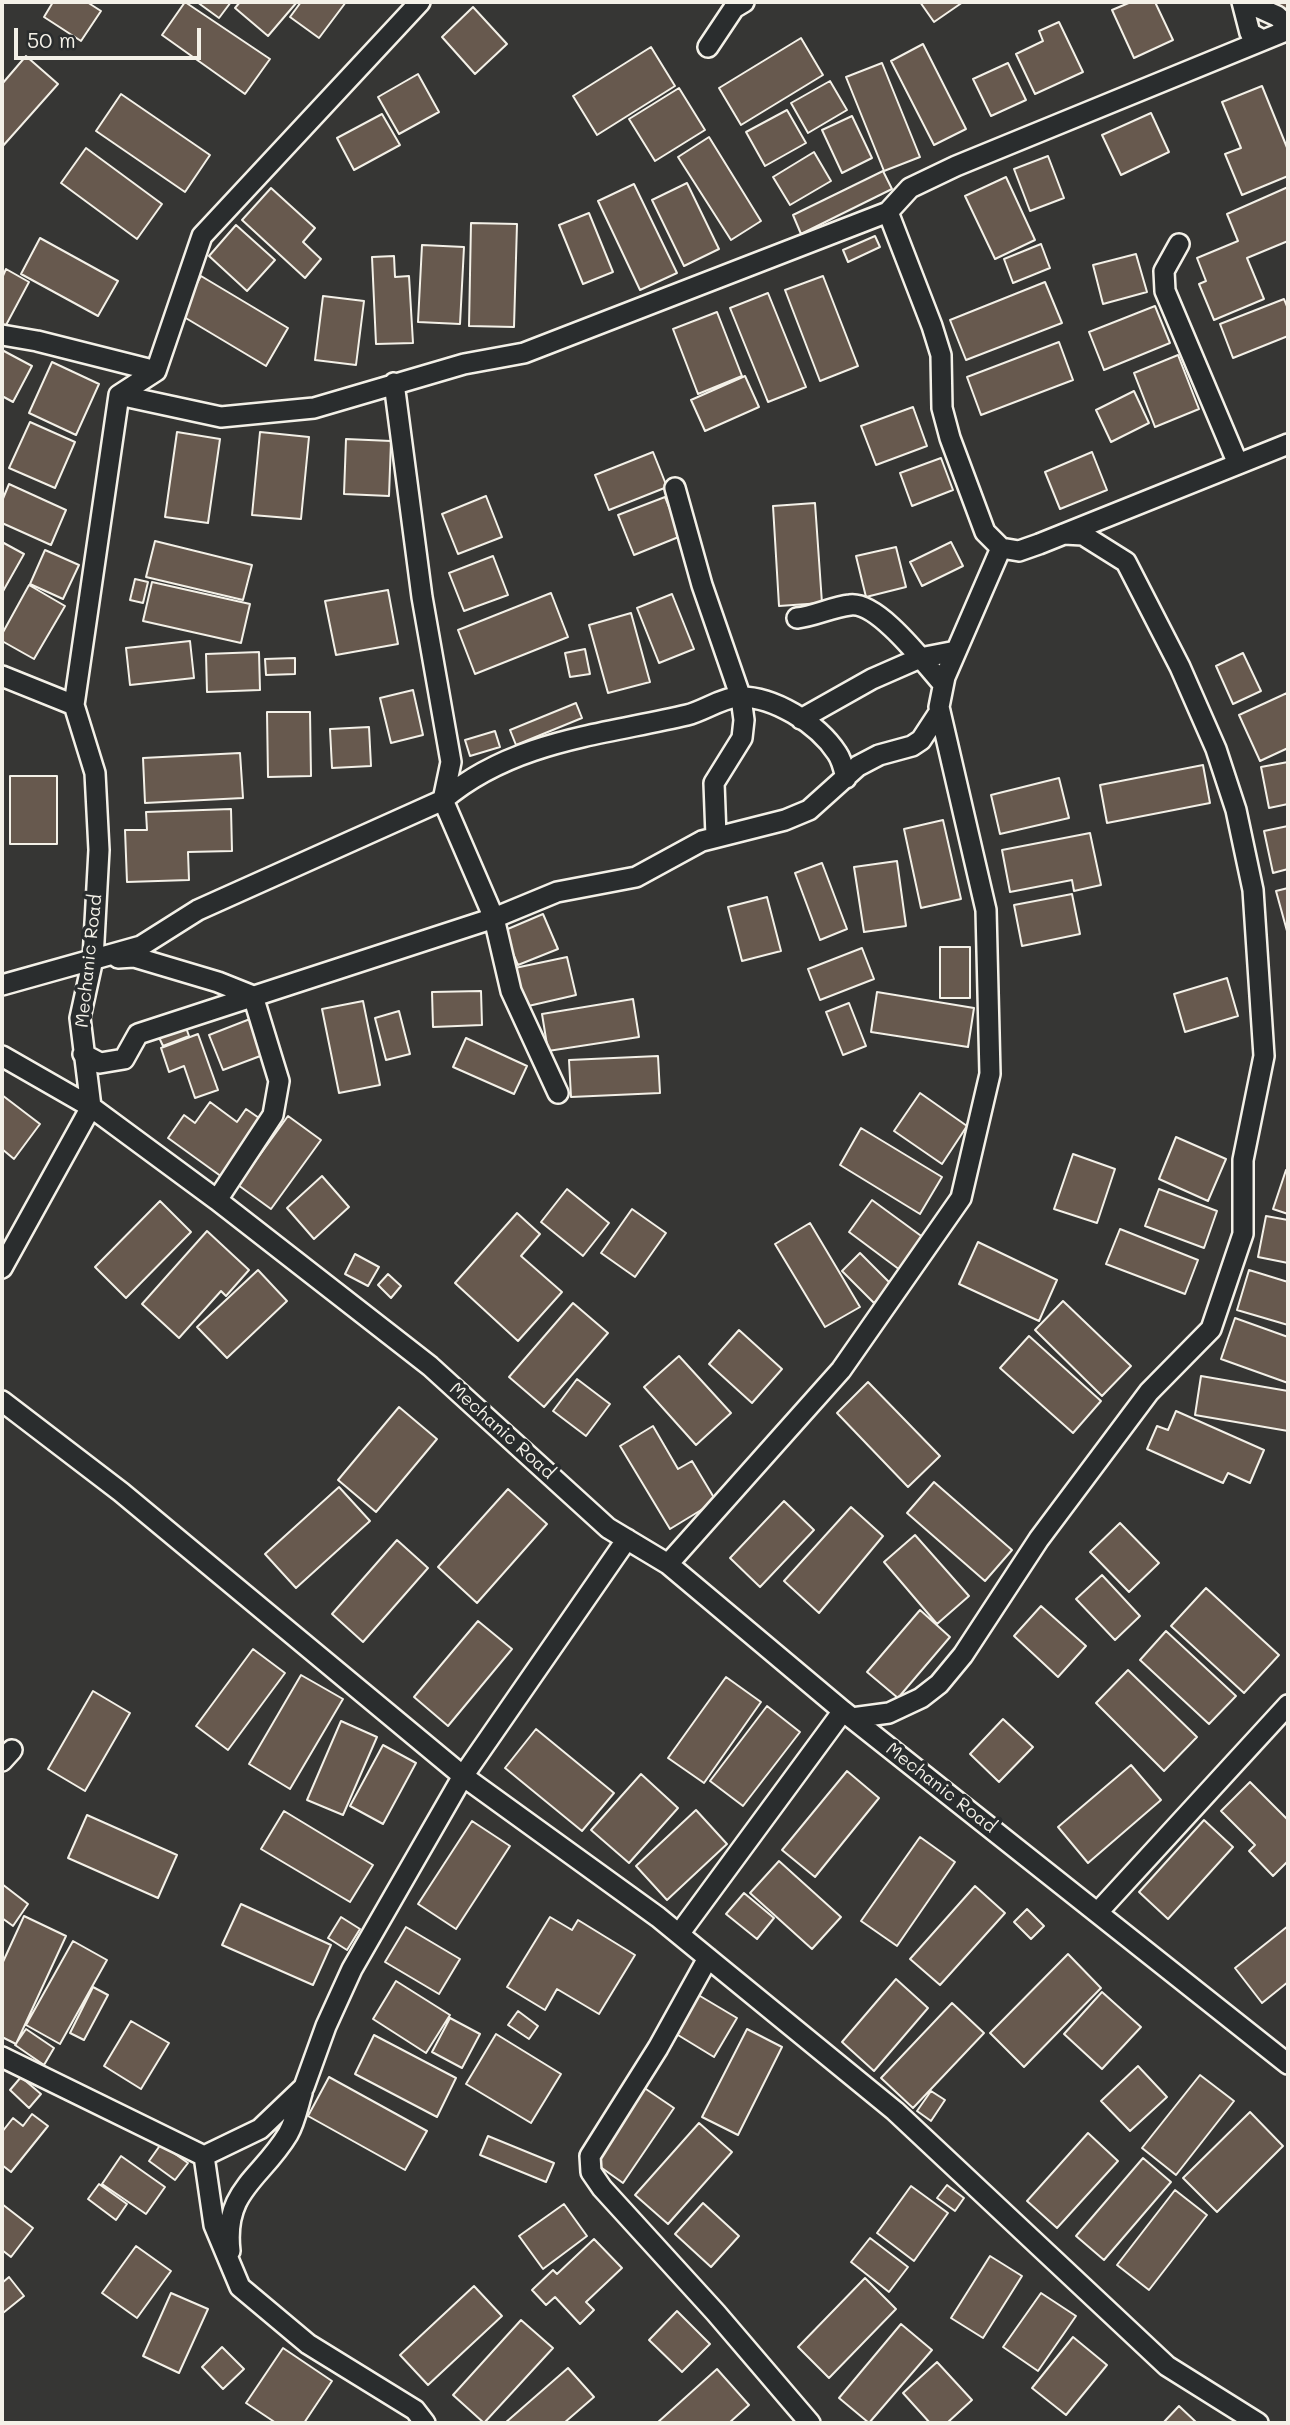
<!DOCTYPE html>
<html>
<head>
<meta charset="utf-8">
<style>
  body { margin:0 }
  #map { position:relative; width:1290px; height:2425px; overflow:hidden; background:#363634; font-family:Mali,sans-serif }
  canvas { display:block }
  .frame { position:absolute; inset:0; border:4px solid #f4f1e8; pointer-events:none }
  .scale { position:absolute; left:14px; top:28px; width:187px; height:32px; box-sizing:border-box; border:4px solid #f4f1e8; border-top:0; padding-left:9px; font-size:21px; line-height:24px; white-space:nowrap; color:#f4f1e8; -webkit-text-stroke:5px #2a2d2e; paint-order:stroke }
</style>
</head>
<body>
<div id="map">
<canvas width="1290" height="2425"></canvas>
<div class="frame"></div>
<div class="scale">50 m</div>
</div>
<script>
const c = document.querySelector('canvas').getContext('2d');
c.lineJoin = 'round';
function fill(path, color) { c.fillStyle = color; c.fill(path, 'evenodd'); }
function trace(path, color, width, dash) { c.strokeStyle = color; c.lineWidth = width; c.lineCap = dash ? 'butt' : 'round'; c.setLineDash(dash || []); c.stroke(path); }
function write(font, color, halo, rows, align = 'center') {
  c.font = font + ' Mali,sans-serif'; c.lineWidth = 7; c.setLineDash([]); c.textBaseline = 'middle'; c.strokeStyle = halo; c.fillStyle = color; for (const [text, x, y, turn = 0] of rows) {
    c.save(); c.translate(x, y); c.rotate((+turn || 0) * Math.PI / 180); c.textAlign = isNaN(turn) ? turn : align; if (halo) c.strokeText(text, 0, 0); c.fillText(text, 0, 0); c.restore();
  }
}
const building = new Path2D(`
  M53,2H87L101,11L81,41L44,17Z
  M185,2L270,59L245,94L162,35Z
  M197,2H231L219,18Z
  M240,2H297L268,36L235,8Z
  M301,2H346L319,38L290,17Z
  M920,2H963L934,22Z
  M1131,2H1155L1173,40L1134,58L1112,10Z
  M1276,2H1288V14L1283,17Z
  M473,7L507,44L475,74L442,37Z
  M1059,22L1083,72L1035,94L1016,54L1043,41L1039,31Z
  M801,38L823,75L741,125L719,88Z
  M923,44L966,129L934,145L891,61Z
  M651,47L675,86L597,135L573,96Z
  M26,56L58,84L2,147V84Z
  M882,63L920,157L884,171L846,77Z
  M1008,63L1026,100L991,116L973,79Z
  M418,74L439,112L399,134L378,97Z
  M830,81L847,110L808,133L791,103Z
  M1262,86L1288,150V176L1242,195L1225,154L1241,148L1222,102Z
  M679,88L705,130L655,161L629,119Z
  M121,94L210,155L185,192L96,131Z
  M787,110L806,143L765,166L746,132Z
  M1151,113L1169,152L1121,175L1102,135Z
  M382,114L400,145L354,170L337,138Z
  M852,116L872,158L842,173L822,130Z
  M709,137L761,221L731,240L678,157Z
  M86,148L162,204L137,239L61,183Z
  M814,152L831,181L790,205L773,177Z
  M1048,156L1064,198L1030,211L1014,169Z
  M883,171L892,189L801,234L793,215Z
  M1006,177L1035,240L995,259L965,196Z
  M687,183L719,249L684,266L652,200Z
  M634,184L677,273L640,290L598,201Z
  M1288,187V241L1247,258L1264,299L1214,320L1199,284L1206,281L1197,258L1238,241L1227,214Z
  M271,188L315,228L303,242L321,259L305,278L242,220Z
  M589,213L613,272L583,284L559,225Z
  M471,223L517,224L514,327L469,326Z
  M236,225L275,260L247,291L209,256Z
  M875,236L880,247L848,262L843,250Z
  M40,238L118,281L98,316L21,274Z
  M1041,244L1050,268L1013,283L1004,259Z
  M422,245L464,247L460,324L418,322Z
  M1136,254L1147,292L1103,304L1093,265Z
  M394,256L395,277L409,276L413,343L376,344L372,257Z
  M6,269L29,282L5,327L2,326V278Z
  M201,276L288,328L266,366L179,314Z
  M823,276L858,366L820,381L785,290Z
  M1045,282L1062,323L966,360L950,320Z
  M768,293L806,387L768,402L730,308Z
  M323,296L364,301L356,365L315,360Z
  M1284,299L1288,309V336L1233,358L1220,324Z
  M1155,306L1170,343L1104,370L1089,332Z
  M717,312L742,376L698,394L673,329Z
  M1059,342L1073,380L981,415L967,377Z
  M2,350L32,366L13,402L2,396Z
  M1178,355L1199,409L1155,427L1134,373Z
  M52,362L99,384L76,435L29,413Z
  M745,376L759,407L705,431L691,400Z
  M1134,391L1149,423L1111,442L1096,410Z
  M913,407L927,446L876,465L861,426Z
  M30,422L75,442L55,488L9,468Z
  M177,432L220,439L208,523L165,517Z
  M260,432L309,437L301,519L252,515Z
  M346,439L391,441L389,496L344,494Z
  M653,452L667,487L609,510L595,475Z
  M1092,452L1107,490L1060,509L1045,472Z
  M941,458L953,490L912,506L900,473Z
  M9,484L66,510L51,545L2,523V501Z
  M486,496L502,537L458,554L442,514Z
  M665,497L681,536L634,555L618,515Z
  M815,503L822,603L779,606L773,506Z
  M155,541L252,565L243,600L146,577Z
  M2,542L24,554L2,593Z
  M951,542L963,566L922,586L910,562Z
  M896,547L906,587L866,597L856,556Z
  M45,550L79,565L63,599L30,584Z
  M493,556L508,595L464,611L449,573Z
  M135,579L148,582L143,603L130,600Z
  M152,582L250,604L241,643L143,621Z
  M29,585L65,606L34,659L2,641V634Z
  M388,590L398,644L336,655L325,601Z
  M551,593L568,637L475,674L458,630Z
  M672,594L694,649L659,663L637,608Z
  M631,613L650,682L608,693L589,625Z
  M190,641L194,678L130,685L126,648Z
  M585,649L590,674L570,677L565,653Z
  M259,652L260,690L207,692L206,654Z
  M1243,653L1261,691L1233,704L1216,666Z
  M295,658V674L266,675L265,659Z
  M413,690L423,735L391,743L380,698Z
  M1287,693L1288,748L1260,761L1239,715Z
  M576,703L582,718L516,745L510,730Z
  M267,712H310L311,776L268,777Z
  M369,727L371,766L332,768L330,729Z
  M495,731L500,747L470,756L465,740Z
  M240,753L243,798L145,803L143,758Z
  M1288,762V804L1269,808L1261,767Z
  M1203,765L1210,803L1107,823L1100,785Z
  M10,776H57V844H10Z
  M1059,778L1069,818L1000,834L991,795Z
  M231,809L232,851L188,852L189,880L127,882L125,830H147L146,812Z
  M943,820L961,899L921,908L904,829Z
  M1288,826V869L1273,873L1264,831Z
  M1090,833L1101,885L1074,891L1072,880L1010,892L1002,850Z
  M897,861L906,926L864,932L854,867Z
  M822,863L847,929L820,940L795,873Z
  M1288,888V931H1287L1276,891Z
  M1072,894L1080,934L1022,946L1014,905Z
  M767,897L781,951L742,961L728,907Z
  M543,914L558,949L518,965L503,931Z
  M940,947H970V998H940Z
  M862,948L874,979L820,1000L808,969Z
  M567,957L576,995L524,1007L515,968Z
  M1227,978L1238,1016L1185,1032L1174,994Z
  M481,991L482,1025L433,1027L432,992Z
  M877,992L974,1008L968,1047L871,1032Z
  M633,999L639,1037L548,1051L542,1014Z
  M363,1001L380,1085L339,1093L322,1009Z
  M849,1003L866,1046L843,1055L826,1012Z
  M399,1011L410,1054L386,1060L375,1018Z
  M250,1019L263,1055L223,1070L209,1035Z
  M184,1022L189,1036L163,1046L157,1033Z
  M198,1034L218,1090L195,1098L184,1066L169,1072L161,1048Z
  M466,1038L527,1066L514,1094L453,1067Z
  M658,1056L660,1093L571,1097L569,1060Z
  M920,1093L967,1126L942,1164L894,1131Z
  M2,1095L40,1124L14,1159L2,1149Z
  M210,1102L237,1122L246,1109L262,1120L222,1177L168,1138L184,1115L195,1123Z
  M288,1116L321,1140L271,1209L238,1185Z
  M861,1128L942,1177L920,1214L840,1165Z
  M1176,1137L1226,1159L1208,1201L1159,1179Z
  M1073,1154L1115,1169L1097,1223L1054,1209Z
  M1286,1170L1288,1171V1214L1273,1209Z
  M322,1176L349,1207L314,1239L287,1208Z
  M567,1189L609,1223L583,1256L541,1222Z
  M1159,1189L1217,1211L1204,1248L1145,1226Z
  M872,1200L924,1238L900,1270L849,1232Z
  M160,1201L191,1232L126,1298L95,1267Z
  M632,1209L666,1233L635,1277L601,1253Z
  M517,1213L540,1234L521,1256L562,1292L518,1341L455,1283Z
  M1266,1216L1288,1220V1263L1258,1257Z
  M810,1223L860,1307L825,1327L775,1244Z
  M1120,1229L1198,1260L1185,1294L1106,1264Z
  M207,1231L249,1270L226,1296L221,1291L179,1338L142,1304Z
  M978,1242L1057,1280L1039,1321L959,1284Z
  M860,1253L892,1285L874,1303L842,1271Z
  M355,1254L379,1267L368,1286L345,1274Z
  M258,1270L287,1301L227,1358L197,1327Z
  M1249,1270L1288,1282V1325L1237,1310Z
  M388,1274L401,1286L391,1298L378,1285Z
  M1063,1301L1131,1366L1102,1396L1035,1330Z
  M573,1303L608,1333L544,1407L509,1377Z
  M1235,1318L1288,1337V1383L1221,1359Z
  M739,1330L782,1369L752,1403L709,1364Z
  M1029,1336L1101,1401L1073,1433L1000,1368Z
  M679,1356L731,1413L696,1445L644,1387Z
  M1201,1376L1288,1391V1431L1195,1415Z
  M577,1379L610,1404L586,1436L553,1411Z
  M868,1382L940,1456L908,1487L837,1413Z
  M399,1407L437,1439L376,1512L338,1480Z
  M1176,1411L1264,1450L1250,1483L1228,1473L1223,1483L1147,1449L1157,1426L1168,1430Z
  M653,1426L678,1469L692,1461L716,1501L670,1529L620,1446Z
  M934,1482L1012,1550L985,1581L907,1513Z
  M339,1487L370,1521L296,1588L265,1554Z
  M508,1489L547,1524L477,1603L438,1567Z
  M784,1501L814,1530L760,1587L730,1558Z
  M851,1507L883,1536L819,1613L784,1581Z
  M1120,1523L1159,1563L1129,1592L1090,1552Z
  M915,1535L969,1596L937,1624L884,1562Z
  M397,1540L428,1568L363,1642L332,1614Z
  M1102,1575L1140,1616L1115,1640L1076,1599Z
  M1206,1588L1279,1655L1244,1693L1171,1626Z
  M1041,1606L1086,1646L1058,1677L1014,1636Z
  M920,1610L950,1637L898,1698L867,1672Z
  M478,1621L512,1649L448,1726L414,1697Z
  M1166,1631L1236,1696L1209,1724L1140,1660Z
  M253,1649L285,1673L228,1750L196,1726Z
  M1128,1670L1197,1737L1164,1771L1096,1703Z
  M301,1675L343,1699L290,1789L249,1764Z
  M726,1677L761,1702L704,1783L668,1758Z
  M93,1691L130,1713L85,1791L48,1769Z
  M767,1706L800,1732L743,1806L710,1781Z
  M1003,1719L1033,1747L999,1782L970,1754Z
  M341,1721L377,1737L343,1815L307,1800Z
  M536,1729L614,1793L582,1831L505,1768Z
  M383,1745L416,1763L383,1824L350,1806Z
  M1131,1765L1161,1800L1088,1863L1058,1827Z
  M847,1771L879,1798L815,1877L782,1850Z
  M641,1774L678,1808L629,1863L591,1830Z
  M1250,1782L1288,1820V1861L1273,1876L1249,1851L1255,1845L1221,1811Z
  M696,1810L727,1844L667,1900L636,1866Z
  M284,1811L373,1865L350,1902L261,1849Z
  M87,1815L177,1855L158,1898L68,1858Z
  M1204,1820L1233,1847L1168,1919L1139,1892Z
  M472,1821L510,1846L456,1929L418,1904Z
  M920,1837L955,1862L897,1946L861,1921Z
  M779,1861L841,1917L812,1949L750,1893Z
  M2,1884L28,1904L13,1926L2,1918Z
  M975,1886L1005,1913L940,1985L910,1959Z
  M744,1893L774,1918L757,1939L726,1914Z
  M241,1904L331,1945L313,1985L222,1945Z
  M1027,1909L1044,1926L1031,1939L1014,1922Z
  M24,1916L66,1936L16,2044L2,2037V1964Z
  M341,1917L360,1929L347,1950L328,1938Z
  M550,1917L572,1930L578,1920L635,1955L599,2014L557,1989L545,2010L507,1987Z
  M1288,1926V1982L1262,2003L1235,1968Z
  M406,1927L460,1959L439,1994L385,1962Z
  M73,1941L107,1960L60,2044L26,2025Z
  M1068,1954L1101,1988L1024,2067L990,2033Z
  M896,1979L928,2008L874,2071L842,2042Z
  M396,1981L450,2015L426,2053L373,2019Z
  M93,1987L108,1995L84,2040L70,2033Z
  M1102,1992L1141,2027L1102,2069L1064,2034Z
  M695,1993L737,2018L714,2057L673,2032Z
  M952,2003L984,2033L913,2108L881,2078Z
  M518,2011L538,2026L529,2039L508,2025Z
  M450,2018L480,2034L462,2068L432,2052Z
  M131,2021L169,2043L141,2089L104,2066Z
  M26,2029L54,2048L44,2065L15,2045Z
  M747,2029L782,2047L738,2135L702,2117Z
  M496,2034L561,2074L531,2123L466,2084Z
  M374,2035L456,2078L437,2117L355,2074Z
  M1138,2066L1167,2097L1130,2131L1101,2101Z
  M1200,2075L1234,2101L1176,2175L1142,2148Z
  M21,2077L41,2094L29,2108L10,2090Z
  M329,2077L427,2131L405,2170L308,2116Z
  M643,2087L674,2108L623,2183L592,2161Z
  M931,2091L945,2100L931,2121L917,2111Z
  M1250,2112L1283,2146L1217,2212L1183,2178Z
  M32,2114L48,2126L11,2172L2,2165V2132L13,2118L23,2126Z
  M699,2123L732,2152L668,2224L635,2195Z
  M1088,2133L1118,2161L1057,2228L1027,2201Z
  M488,2136L554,2163L546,2182L480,2155Z
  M161,2144L188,2163L175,2180L149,2161Z
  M121,2156L165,2187L146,2214L102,2184Z
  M1143,2158L1171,2182L1104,2260L1076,2236Z
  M99,2184L127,2204L116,2220L88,2199Z
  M947,2185L964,2198L955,2211L937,2198Z
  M911,2186L948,2213L914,2261L877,2233Z
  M1175,2190L1207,2215L1149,2290L1117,2265Z
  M703,2203L739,2236L711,2267L675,2234Z
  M2,2204L33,2228L11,2257L2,2250Z
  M564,2204L587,2236L543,2269L519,2236Z
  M870,2238L908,2267L889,2292L851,2262Z
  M594,2239L622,2268L586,2302L594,2310L580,2324L555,2297L546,2305L532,2290L553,2270L557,2274Z
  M136,2246L171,2271L137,2318L102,2293Z
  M990,2256L1022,2276L983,2338L951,2318Z
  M9,2277L24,2296L3,2313L2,2283Z
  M865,2278L896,2309L829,2378L798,2347Z
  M474,2286L502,2316L428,2385L400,2355Z
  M171,2293L208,2309L179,2373L143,2356Z
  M1041,2293L1076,2316L1038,2371L1003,2347Z
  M677,2311L710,2344L682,2372L649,2340Z
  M521,2320L553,2348L484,2423L453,2395Z
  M901,2324L932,2350L869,2423L839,2398Z
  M1073,2337L1107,2365L1066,2415L1032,2388Z
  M222,2347L244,2369L223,2389L202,2367Z
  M283,2348L332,2381L304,2423H276L246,2403Z
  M937,2362L972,2400L947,2423H930L903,2393Z
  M568,2368L594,2397L564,2423H505Z
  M717,2369L749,2405L729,2423H657Z
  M1179,2406L1197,2423H1163Z`);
fill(building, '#67594e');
trace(building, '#f4f1e8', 2);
const street = new Path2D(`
  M1242,2L1250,33L1263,40
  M1246,2L1277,16L1288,26
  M708,47L734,8L744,2
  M888,212L932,326L941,355L942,408L950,438L985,532L1001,548L1019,551L1039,544L1288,444
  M1179,244L1164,271L1165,291L1238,464
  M2,335L37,341L156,371
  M394,383L422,597L451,762L443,800L494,918L511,991L558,1093
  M119,395L221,417L314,408L464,364L524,353L888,212L910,188L956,166L1288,30
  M675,488L702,585L741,698L744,720L742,738L714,783L716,836
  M797,618C815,616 832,607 850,605C878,601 925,664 943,684
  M2,676L74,705L95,773L99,850L93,959L80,1018L91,1107L217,1200L430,1366L608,1528L668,1564L843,1711L1288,2064
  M74,705L119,395L156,371L202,236L420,2
  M801,719L872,679L920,658L956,651
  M118,958L134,957L218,982L253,996L279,1081L273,1115L217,1200
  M2,985L141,946L198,910L443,800C512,741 601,735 687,715C703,711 722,698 737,697C773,695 818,724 837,753C842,760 844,770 846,778
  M83,1054L100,1063L124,1059L138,1034L494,918L557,892L636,877L702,841L785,820L809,810L858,766L879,755L912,746L921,740L940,711
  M2,1056L91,1107L2,1268
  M2,1401L121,1492L463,1776L658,1917L708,1958L895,2111L1167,2366L1258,2423
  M668,1564L841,1370L961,1198L990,1074L986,910L939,707L945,677L1001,548
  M852,1718L889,1713L921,1698L939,1684L963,1655L1039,1539L1149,1392L1211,1329L1243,1234V1160L1264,1056L1253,890L1236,810L1216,749L1180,667L1126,562L1083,535L1064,534
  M2,1761L12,1750
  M1098,1912L1288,1705
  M679,1934L843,1711
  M708,1958L658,2048L590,2156L591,2172L602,2188L716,2313L810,2423
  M2,2057L204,2156L214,2225L240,2287L308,2344L415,2410L425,2423
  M204,2156L260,2129L304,2087L326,2026L352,1969L463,1776L627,1539
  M230,2251C223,2190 261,2179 288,2134C295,2122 298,2106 302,2093`);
trace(street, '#f4f1e8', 24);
trace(street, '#2a2d2e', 19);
write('18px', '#f4f1e8', '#2a2d2e', [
  ["Mechanic Road",89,961,-84],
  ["Mechanic Road",502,1431,42],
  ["Mechanic Road",941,1788,38]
]);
</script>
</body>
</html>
